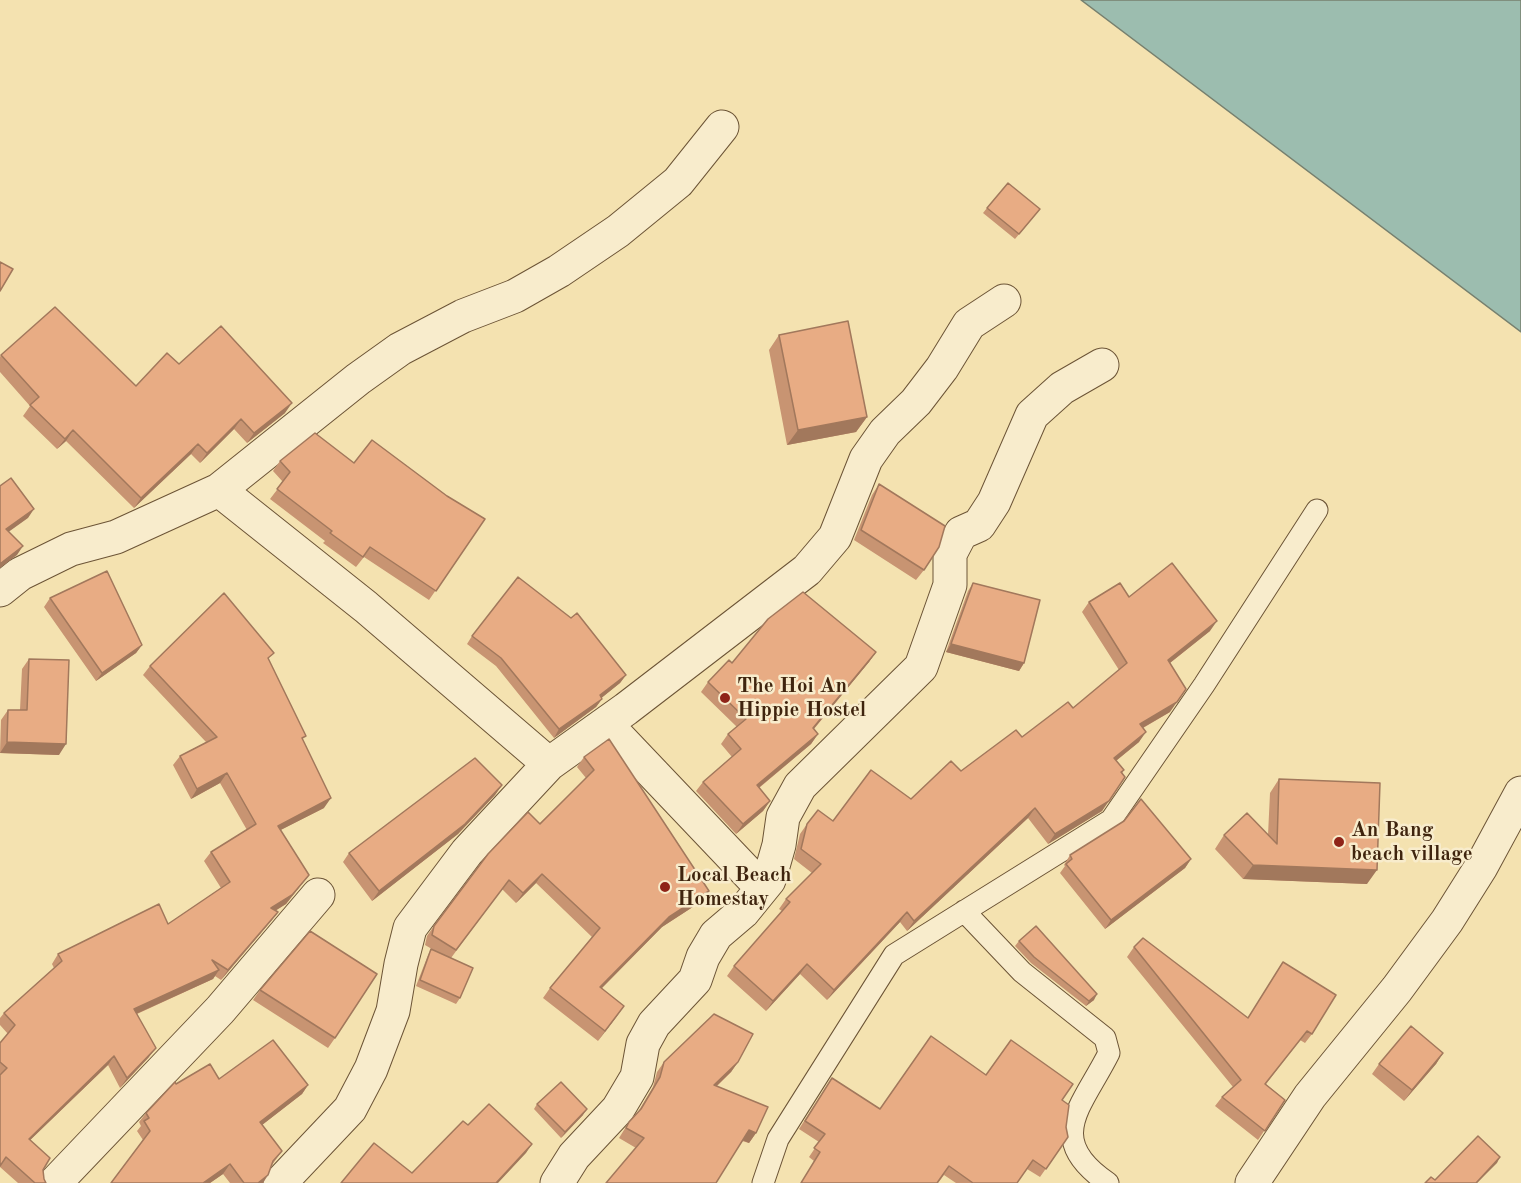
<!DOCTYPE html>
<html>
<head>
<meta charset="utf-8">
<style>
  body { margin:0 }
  canvas { display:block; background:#f4e2b0 }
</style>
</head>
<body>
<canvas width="1521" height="1183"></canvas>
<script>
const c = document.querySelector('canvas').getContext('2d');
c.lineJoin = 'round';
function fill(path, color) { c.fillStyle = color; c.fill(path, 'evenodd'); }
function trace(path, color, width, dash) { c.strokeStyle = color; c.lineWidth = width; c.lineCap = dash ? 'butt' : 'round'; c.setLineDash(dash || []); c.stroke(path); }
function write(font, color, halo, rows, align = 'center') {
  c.font = font + ' "Old Standard TT",serif'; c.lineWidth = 5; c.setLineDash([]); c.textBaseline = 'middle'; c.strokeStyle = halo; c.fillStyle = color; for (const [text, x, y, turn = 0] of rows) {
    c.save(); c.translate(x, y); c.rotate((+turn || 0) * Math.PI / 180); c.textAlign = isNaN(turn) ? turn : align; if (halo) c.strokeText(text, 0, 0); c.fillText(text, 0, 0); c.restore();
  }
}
const water = new Path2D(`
  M1081,0H1521V332Z`);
fill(water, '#9cbdaf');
trace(water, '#77806f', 1.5);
const service = new Path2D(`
  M964,911L1022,972L1105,1038L1109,1053C1082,1107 1043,1139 1108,1183
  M763,1183L778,1139L894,955L1111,820L1204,685L1317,510`);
const minor = new Path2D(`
  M219,490L366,607L549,764
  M0,590L20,574L71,549L116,537L219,490L358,379L400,349L463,316L515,296L559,271L618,231L678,182L722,127
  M606,724L762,888
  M55,1183L220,1010L318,895
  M280,1183L350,1109L371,1069L393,1011L401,964L410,928L467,852L549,764L626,709L807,570L835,537L866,459L885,432L916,402L942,368L969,324L1004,301
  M557,1183L574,1156L618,1109L637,1077L643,1044L654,1024L695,980L703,957L716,935L743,912L769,880L779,845L783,817L800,786L921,667L950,585V554L961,533L979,525L994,502L1032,415L1062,388L1102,365
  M1252,1183L1310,1096L1397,989L1447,921L1481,867L1521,793`);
trace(service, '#6c5436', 23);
trace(minor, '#6c5436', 35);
trace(service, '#f8eccc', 21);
trace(minor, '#f8eccc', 33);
fill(new Path2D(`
  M987,208L1036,214L1015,239L983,213Z
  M779,335L867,417L856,432L787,445L769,350Z
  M1,355L136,386L179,364L285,413L247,443L234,429L200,463L191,454L134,508L66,441L57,449L23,416L30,406L0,372V357Z
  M280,461L354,463L447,496L485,519L429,600L364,557L356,567L323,543L325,541L270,499L283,482L273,471Z
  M879,484L924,570L916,580L854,540L872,495Z
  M973,583L1024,663L1019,671L946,652L968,591Z
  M1129,597L1210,631L1170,663V712L1143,728L1139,742L1116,761L1124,770L1102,811L1048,844L1028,818L907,931L900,922L827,1000L800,974L766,1011L727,976L734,966L782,911L779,909L786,899L812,873L794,859L800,834L807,824L833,821L911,799L1073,708L1119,670L1082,612L1089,602Z
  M50,598L142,645L136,653L96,681L44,607Z
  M472,636L626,675L620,683L601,698L602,699L596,707L554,738L496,666L467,644Z
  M876,652L869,662L814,729L818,734L811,744L759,788L770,801L763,811L736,834L696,791L703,782L732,757L721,744L728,734L737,727L701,692L708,682Z
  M29,659L59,755L0,753L1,720L8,710H20L22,669Z
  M269,660L303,741L324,808L280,830L309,875L286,904L275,911L278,912L271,921L221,980L215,976L213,979L137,1014L149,1057L120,1088L108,1065L30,1140L43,1170L44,1179L46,1183H18L0,1167V1043L8,1034L0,1025V1018L4,1013L54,968L52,964L58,954L168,924L221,888L204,861L211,852L247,830L220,783L191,799L173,765L180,756L206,742L143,675L150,666Z
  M584,757L709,891L702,901L662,927L602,988L617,1016L598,1041L543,998L550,988L592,937L536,883L516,903L502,889L451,958L460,998L456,1004L416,986L428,955L431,949L437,952L425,945L427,936L434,926L586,778L577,767Z
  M1279,779L1367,884L1243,879L1215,849L1224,835H1268L1270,793Z
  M502,785L495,795L458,834L372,901L343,862L349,853Z
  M1070,855L1191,859L1185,868L1105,929L1060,873L1065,866L1064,865Z
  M1019,941L1094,1000L1086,1006L1031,963L1015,946Z
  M1134,947L1248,1018L1283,962L1312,1034L1305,1043L1300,1040L1266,1084L1285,1100L1258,1140L1215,1106L1222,1097L1233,1087L1127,957Z
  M260,990L335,1038L328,1048L253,1000Z
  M1443,1053L1436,1064L1404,1101L1372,1074L1379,1064Z
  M664,1062H738L731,1072L717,1086L756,1133L749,1143L742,1141L636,1148L619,1138L629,1122L638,1112L653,1087L657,1072Z
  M986,1075L1062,1100L1068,1137L1040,1177L1027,1169L1017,1183H956L944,1175L938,1183H801L814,1161L809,1157L819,1142L799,1129L832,1078L880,1109Z
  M219,1079L308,1085L302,1094L262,1125L282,1151L272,1165L263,1183H230L223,1174L210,1183H111L143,1140L137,1131L141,1126L139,1122L146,1113L176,1084Z
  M537,1104L583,1115L561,1138L534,1109Z`), '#c89472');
fill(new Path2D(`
  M292,403L285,413L247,443L254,433Z
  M867,417L856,432L787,445L798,430Z
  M241,419L234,429L200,463L207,453Z
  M73,430L66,441L57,449L65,439Z
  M198,444L191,454L134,508L141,498Z
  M34,509L28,518L0,538L6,529Z
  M23,546L17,555L0,568V564Z
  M1217,621L1210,631L1161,670L1168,660Z
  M951,644L1024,663L1019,671L946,652Z
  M142,645L136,653L96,681L102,673Z
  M876,652L869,662L806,738L813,728Z
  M626,675L620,683L594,704L600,695Z
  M602,699L596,707L554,738L559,729Z
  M1177,702L1170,712L1132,734L1140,724Z
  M1146,732L1139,742L1107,768L1114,758Z
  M818,734L811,744L750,795L757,785Z
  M7,742L66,744L59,755L0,753Z
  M227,773L220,783L191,799L197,789Z
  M502,785L495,795L458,834L372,901L379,891Z
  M331,798L324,808L271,835L278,826Z
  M770,801L763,811L736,834L743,824Z
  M1109,801L1102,811L1048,844L1055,834Z
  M1035,808L1028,818L907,931L914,921Z
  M1191,859L1185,868L1105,929L1111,920Z
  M1253,865L1377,870L1367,884L1243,879Z
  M542,874L536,883L516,903L523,893Z
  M309,875L286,904L265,917L271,908Z
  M709,891L702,901L662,927L593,997L600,987L669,917Z
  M278,912L271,921L221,980L228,970Z
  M907,912L900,922L827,1000L834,990Z
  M807,964L800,974L766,1011L773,1001Z
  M219,970L213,979L127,1018L134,1009Z
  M1097,994L1094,1000L1086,1006L1089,1001Z
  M624,1006L617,1016L598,1041L605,1031Z
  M156,1048L149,1057L120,1088L127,1078Z
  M1443,1053L1436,1064L1404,1101L1412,1090Z
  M114,1056L108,1065L22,1148L29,1139Z
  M738,1062L731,1072L707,1095L714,1085Z
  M308,1085L302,1094L253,1132L260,1122Z
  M587,1109L583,1115L561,1138L565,1132Z
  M749,1130L756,1133L749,1143L742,1140Z
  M532,1144L526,1153L498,1183H496Z
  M1500,1157L1497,1163L1477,1183H1476Z
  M230,1164L223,1174L210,1183H203Z
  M268,1175L263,1183H258Z`), '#a2785c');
const building = new Path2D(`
  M1008,183L1040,209L1019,234L987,208Z
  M0,262L13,269L0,291Z
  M55,307L136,386L167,353L179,364L221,326L292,403L254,433L241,419L207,453L198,444L141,498L73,430L65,439L30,405L39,397L1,355Z
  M848,321L867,417L798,430L779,335Z
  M315,433L354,463L372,440L447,496L485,519L436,591L370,547L363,557L330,533L332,531L277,489L290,472L280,461Z
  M11,478L34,509L6,529L23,546L0,564V486Z
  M879,484L945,526L939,547L924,570L861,530Z
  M1172,563L1217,621L1168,660L1186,689L1177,702L1140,724L1146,732L1114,758L1124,770L1121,772L1125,777L1109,801L1055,834L1035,808L914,921L907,912L834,990L807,964L773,1001L734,966L790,902L786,899L821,864L801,849L807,824L818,810L833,821L871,770L911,799L951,761L961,771L1016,730L1022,737L1068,702L1073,708L1127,663L1089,602L1120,583L1129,597Z
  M107,571L142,645L102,673L50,598Z
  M518,577L571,618L577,613L626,675L600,695L602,699L559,729L501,658L472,636Z
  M973,583L1040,600L1024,663L951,644Z
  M803,592L876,652L813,728L818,734L757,785L770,801L743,824L703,782L741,749L728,734L746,719L708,682L729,660L732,663L768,619Z
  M224,593L274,653L268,658L306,736L302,738L331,798L278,826L309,875L292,895L271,908L278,912L228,970L212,960L219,970L134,1009L156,1048L127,1078L114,1056L29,1139L50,1158L43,1170L44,1179L46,1183H35L6,1157L0,1166V1075L7,1068L0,1062V1043L15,1025L4,1013L62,961L58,954L159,904L168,924L230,882L211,852L256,824L227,773L197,789L180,756L217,737L150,666Z
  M29,659L69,660L66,744L7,742L8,710H27Z
  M609,739L709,891L669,917L600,987L624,1006L605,1031L550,988L600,928L542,874L523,893L509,880L456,950L432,935L434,926L488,854L528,812L540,824L594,770L584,757Z
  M475,758L502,785L465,824L379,891L349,853Z
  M1279,779L1380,783L1377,870L1253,865L1224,835L1247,813L1277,844Z
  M1141,799L1191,859L1111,920L1066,864L1072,859L1070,855L1124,821Z
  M1036,926L1097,994L1089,1001L1034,957L1019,941Z
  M310,931L377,974L335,1038L260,990Z
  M1143,938L1248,1018L1283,962L1336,995L1312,1034L1307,1031L1265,1084L1285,1100L1265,1131L1222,1097L1241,1080L1134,947Z
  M431,949L473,968L460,998L420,980Z
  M714,1014L753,1034L738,1062L714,1085L768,1107L756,1133L749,1130L716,1183H606L644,1138L626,1128L629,1122L641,1109L660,1077L664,1062Z
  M1411,1026L1443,1053L1412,1090L1379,1064Z
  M931,1036L986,1075L1011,1040L1073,1084L1062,1100L1069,1105L1066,1127L1068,1137L1046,1169L1033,1160L1017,1183H973L949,1166L937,1183H801L820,1152L814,1148L825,1134L805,1121L832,1078L880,1109Z
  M273,1040L308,1085L260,1122L282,1151L273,1161L268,1175L258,1183H244L230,1164L203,1183H111L150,1131L144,1121L149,1118L146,1113L175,1082L176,1084L210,1064L219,1079Z
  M561,1082L587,1109L565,1132L537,1104Z
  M489,1104L532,1144L496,1183H341L374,1143L412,1173L463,1121L468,1125Z
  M1478,1136L1500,1157L1476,1183H1425L1431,1177L1435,1180Z`);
fill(building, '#e8ac84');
trace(building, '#a2785c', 1.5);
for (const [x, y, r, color] of [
  [725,698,6,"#8f2418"],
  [1339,842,6,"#8f2418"],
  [665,887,6,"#8f2418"]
]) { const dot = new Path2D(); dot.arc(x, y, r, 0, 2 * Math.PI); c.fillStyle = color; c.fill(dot); trace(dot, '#f8eccc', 2); }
write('bold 21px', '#3f240e', '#f8eccc', [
  ["The Hoi An",737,686],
  ["Hippie Hostel",737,710],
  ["An Bang",1351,830],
  ["beach village",1351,854],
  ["Local Beach",677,875],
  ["Homestay",677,899]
], 'left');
</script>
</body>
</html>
